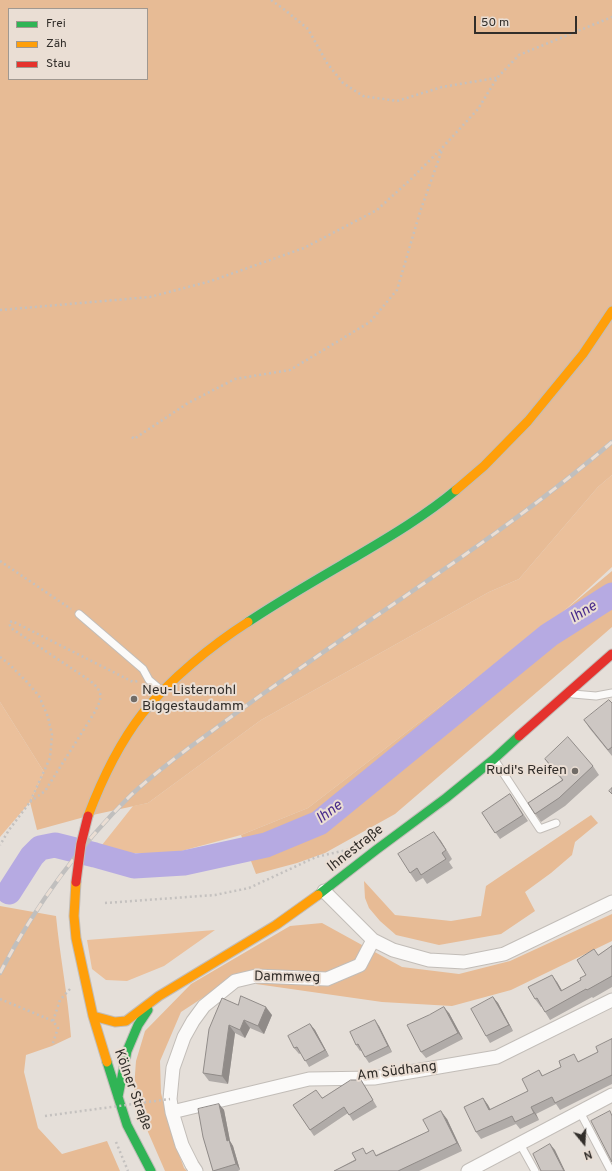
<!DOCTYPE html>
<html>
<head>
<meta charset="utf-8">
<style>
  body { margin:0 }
  #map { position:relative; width:612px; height:1171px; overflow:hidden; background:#e5dfd9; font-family:Overpass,sans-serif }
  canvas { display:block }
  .legend { position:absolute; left:8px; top:8px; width:140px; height:72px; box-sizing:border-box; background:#eaded4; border:1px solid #a09890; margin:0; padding:5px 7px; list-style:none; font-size:12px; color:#322e2a }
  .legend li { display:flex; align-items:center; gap:8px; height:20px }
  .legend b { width:20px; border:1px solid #a09890 }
  .north { position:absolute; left:564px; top:1123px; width:40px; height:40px; -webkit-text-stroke:3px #eaded4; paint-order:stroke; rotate:162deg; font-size:11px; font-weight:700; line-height:16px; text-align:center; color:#322e2a }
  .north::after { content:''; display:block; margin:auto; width:14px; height:18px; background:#322e2a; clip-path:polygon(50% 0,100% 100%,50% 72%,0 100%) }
  .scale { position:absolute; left:474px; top:16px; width:103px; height:18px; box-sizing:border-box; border:2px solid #322e2a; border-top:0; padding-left:5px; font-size:12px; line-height:14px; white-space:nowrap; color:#322e2a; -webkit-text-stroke:3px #eaded4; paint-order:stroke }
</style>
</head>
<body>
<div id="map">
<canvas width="612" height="1171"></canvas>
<ul class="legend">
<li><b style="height:5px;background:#30b455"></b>Frei</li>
<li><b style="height:5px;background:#ff9f0a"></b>Zäh</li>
<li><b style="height:5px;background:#e5322d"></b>Stau</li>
</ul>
<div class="north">N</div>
<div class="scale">50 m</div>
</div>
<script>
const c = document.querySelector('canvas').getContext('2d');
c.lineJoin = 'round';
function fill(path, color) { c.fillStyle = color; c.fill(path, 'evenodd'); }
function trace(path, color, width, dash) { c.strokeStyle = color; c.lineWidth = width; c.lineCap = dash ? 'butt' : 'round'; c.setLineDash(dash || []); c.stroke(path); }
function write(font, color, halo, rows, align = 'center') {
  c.font = font + ' Overpass,sans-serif'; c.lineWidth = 4; c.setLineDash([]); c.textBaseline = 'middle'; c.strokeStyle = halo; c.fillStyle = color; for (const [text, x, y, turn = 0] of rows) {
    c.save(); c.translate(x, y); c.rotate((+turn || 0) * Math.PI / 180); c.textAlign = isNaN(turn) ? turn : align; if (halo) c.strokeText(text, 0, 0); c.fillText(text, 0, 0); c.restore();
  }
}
fill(new Path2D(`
  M612,475V567L564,611L308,808L241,835L174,853H117L102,845L133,806L148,803L261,720L489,592L519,579L598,487Z
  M0,702L44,772L30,802L0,837Z
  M215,930L164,966L127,981L106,980L92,969L87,940Z`), '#ebc09b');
fill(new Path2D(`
  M0,0H612V475L598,487L519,579L489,592L261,720L148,803L88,816L37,830L30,802L44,772L0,702ZM9,9H147V79H9Z
  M612,571V627L573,661L395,814L325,853L297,863L256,874L241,835L308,808L564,611Z
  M591,815L598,823L575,842L572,855L551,873L525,892L535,911L501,934L439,945L396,935L380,921L369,908L365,898L364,881L395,915L451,921L481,916L486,886Z
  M0,906L56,916C60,957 68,996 71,1037L52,1046L26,1055L24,1072L38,1128L62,1154L107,1141L120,1171H0Z
  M612,914V941L511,990L452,1006L382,1002L256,984L257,972L233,978L181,1012L160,1061L161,1093L170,1129L184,1168L187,1171H165L148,1132L134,1088L136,1061L145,1031L191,984L290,926L322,923L402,967L459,974L510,961Z`), '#e7bb95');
trace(new Path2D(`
  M9,892L32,856L40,848L55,845L95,855L134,866L184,863L266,845L319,823L549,635L612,595`), '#b6aae2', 25);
const lane = new Path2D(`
  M79,614L143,669L149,680L162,691
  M573,694L596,696L612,693
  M494,759L540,829L556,823
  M580,1112L611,1171
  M520,1144L535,1171`);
const street = new Path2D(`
  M324,891L373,940L393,950L429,960L464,962L504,954L612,902
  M172,1112L309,1079L374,1078L497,1057L612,1000
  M196,1171L192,1165L182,1145L172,1112L170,1099L173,1068L184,1037L193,1021L204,1006L235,981L256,976L327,979L360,965L373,940
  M468,1171L612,1095`);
const fast = new Path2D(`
  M248,622C284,598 321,577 357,556C391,536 426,515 456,490
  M318,895L376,850L446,798L494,759L519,736
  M107,1062L127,1125L151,1171
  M118,1097L127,1051L138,1025L148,1010`);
const slow = new Path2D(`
  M456,490L484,466L528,421L583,354L612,311
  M88,816C102,779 118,745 142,714C169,680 212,645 248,622
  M76,882L74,916L76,938L93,1016L107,1062
  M93,1016L115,1022L126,1021L159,996L276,925L318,895`);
const jam = new Path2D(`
  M519,736L612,654`);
trace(lane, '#c2bdb8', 9);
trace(street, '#c2bdb8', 15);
trace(fast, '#c2bdb8', 11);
trace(slow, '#c2bdb8', 11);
trace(jam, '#c2bdb8', 11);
trace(new Path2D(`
  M271,0L285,10L308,29L327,63L343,83L363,96L397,101L442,87L496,78
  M0,310L150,297L211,281L304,248L377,210L410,180L442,148L478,109L497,78L519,55L612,17
  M132,437L134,439L188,403L235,379L290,370L370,322L397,290L420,212L442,150
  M0,561L71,609
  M0,657L9,664L27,682L39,696L48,717L52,735L50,758L30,802L9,830L0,845
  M30,802L45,791L93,715C102,699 105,692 89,680L11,628L9,623L12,621L133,682L138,681
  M105,903L215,895L249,888L316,857L351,849
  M0,999L53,1021L58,1028L52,1046
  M53,1021L60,1000L70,989
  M116,1142L128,1171`), '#c4c1bf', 2.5, [2, 3]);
trace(lane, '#fbfaf9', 7);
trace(street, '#fbfaf9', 13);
trace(fast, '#30b455', 9);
trace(slow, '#ff9f0a', 9);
trace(jam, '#e5322d', 9);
const rail = new Path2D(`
  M0,973C34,908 78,847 131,795C156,772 184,751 212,731C240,710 269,689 299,669C405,595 514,526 612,442`);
trace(rail, '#c0bfbe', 4.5);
trace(rail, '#eaded4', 3, [9]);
const jamBridge = new Path2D(`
  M76,882L81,844L88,816`);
trace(jamBridge, '#c2bdb8', 11, []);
trace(new Path2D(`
  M45,1116L170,1099`), '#c4c1bf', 2.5, [2, 3]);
trace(jamBridge, '#e5322d', 9);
fill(new Path2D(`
  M612,703V756L590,729L584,720Z
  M545,759L593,766L599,775L565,806L541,822L528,803L562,780L551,767Z
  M510,794L528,821L500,839L482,813Z
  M434,832L452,859L449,862L453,868L427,884L423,878L416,882L410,873Z
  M612,946V987L593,998L592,997L550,1020L542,1007H541L535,999L557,982L562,991L581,980L586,975L598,955Z
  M493,997L498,1003L513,1031L490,1043L486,1036Z
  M238,1005L272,1015L264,1034L250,1028L245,1038L235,1033L228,1084L209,1081L203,1073Z
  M449,1013L463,1039L426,1058L421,1052Z
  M310,1024L315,1030L329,1056L309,1067L301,1053L299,1054L294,1048Z
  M379,1026L392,1052L369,1063L365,1057L362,1050L360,1051L356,1045Z
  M612,1039V1084L560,1110L556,1104L536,1114L539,1120L520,1129L516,1124L481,1139L476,1132L483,1098L488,1105L491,1110L528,1091L539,1070L543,1076L579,1061L598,1052Z
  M365,1086L377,1107L353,1121L348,1113L314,1136L293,1105Z
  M219,1104L224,1110L230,1141L233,1146L240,1170L238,1171H213L203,1137Z
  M447,1119L462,1151L419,1171H334L367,1153L376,1155L429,1131Z`), '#b0aba8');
fill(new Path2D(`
  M434,832L441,841L452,859Z
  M552,975L557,982L567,999L561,991Z
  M493,997L498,1003L513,1031L509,1025Z
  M266,1007L272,1015L264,1034L258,1026Z
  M444,1007L449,1013L463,1039L458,1033Z
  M244,1020L250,1028L245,1038L240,1030Z
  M375,1020L379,1026L392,1052L388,1046Z
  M310,1024L315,1030L329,1056L325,1050Z
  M229,1025L235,1033L228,1084L222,1076Z
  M483,1098L488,1105L494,1117L489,1110Z
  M219,1104L224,1110L230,1141L233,1146L240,1170L236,1164L227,1141Z
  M531,1107L536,1114L539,1120L534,1113Z
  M441,1111L447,1119L462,1151L457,1143Z
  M550,1144L555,1150L565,1171H564Z`), '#908b88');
const building = new Path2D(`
  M609,700L612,703V747L608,750L584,720Z
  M568,737L593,766L559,798L535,814L528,803L563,780L545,759Z
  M612,788V794L609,791Z
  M510,794L523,815L495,833L482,813Z
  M434,832L446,850L442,853L446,859L421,875L417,868L410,873L398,854Z
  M612,946V976L587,990L586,989L545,1012L537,998L535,999L528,987L552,975L561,991L581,980L580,978L586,975L577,960L594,949L598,955Z
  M241,996L266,1007L258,1026L244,1020L240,1030L229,1025L222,1076L203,1073L209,1029L222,998L238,1005Z
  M493,997L509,1025L486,1036L471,1009Z
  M444,1007L458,1033L421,1052L407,1025L429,1015Z
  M375,1020L388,1046L365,1057L358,1044L356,1045L350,1032Z
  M310,1024L325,1050L305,1061L297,1047L294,1048L288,1036Z
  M612,1039V1075L555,1103L552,1097L531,1107L534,1113L515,1122L512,1116L476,1132L464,1107L483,1098L489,1110L528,1091L522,1079L539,1070L542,1076L561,1067L559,1061L574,1054L578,1062L598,1052L596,1047Z
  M351,1080H361L373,1100L349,1115L344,1107L310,1130L293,1105L316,1090L322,1098Z
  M219,1104L227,1141L229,1140L236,1164L213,1171L203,1137L198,1109Z
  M441,1111L457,1143L398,1171H334L356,1160L352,1153L363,1148L366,1154L373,1150L376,1156L429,1131L423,1120Z
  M610,1111L612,1116V1162L591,1121Z
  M550,1144L564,1171H541L533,1154Z`);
fill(building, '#cdc7c3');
trace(building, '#908b88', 1);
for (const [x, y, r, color] of [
  [134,699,4,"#716c67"],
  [575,771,4,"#716c67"]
]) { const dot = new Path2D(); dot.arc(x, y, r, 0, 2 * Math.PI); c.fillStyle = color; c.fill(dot); trace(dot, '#eaded4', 1.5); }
write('14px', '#322e2a', '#eaded4', [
  ["Neu-Listernohl",142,691],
  ["Biggestaudamm",142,707],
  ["Rudi's Reifen",567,771,"right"]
], 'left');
write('14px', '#322e2a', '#eaded4', [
  ["Ihnestraße",356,849,-38],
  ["Dammweg",287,978,1],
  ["Am Südhang",397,1072,-7],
  ["Kölner Straße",132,1090,70]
]);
write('italic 15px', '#492c8c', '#eaded4', [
  ["Ihne",584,613,-32],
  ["Ihne",330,813,-37]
]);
</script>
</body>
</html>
